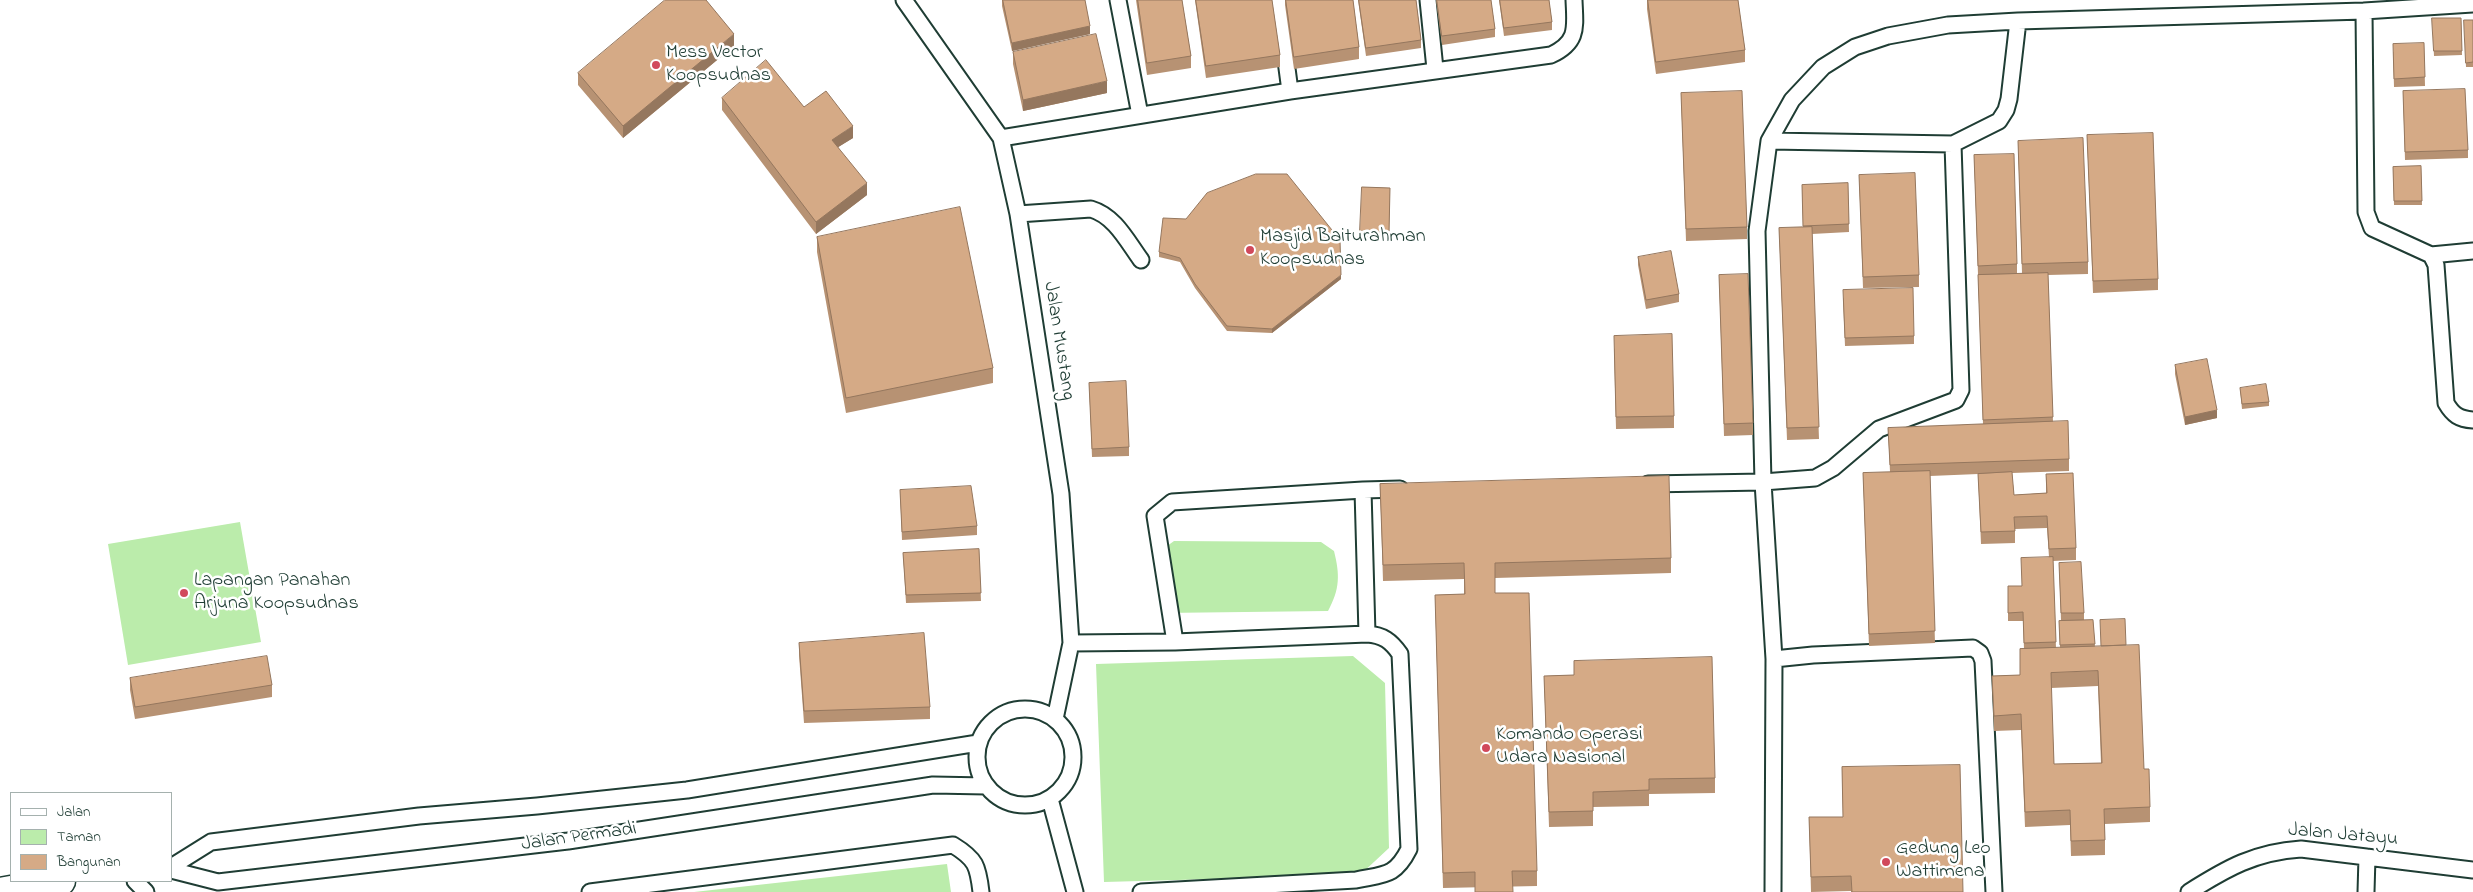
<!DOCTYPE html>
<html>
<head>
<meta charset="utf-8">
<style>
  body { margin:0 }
  #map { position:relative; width:2473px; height:892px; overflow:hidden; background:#fff; font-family:"Indie Flower",sans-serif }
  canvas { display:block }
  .legend { position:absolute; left:10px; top:792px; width:162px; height:90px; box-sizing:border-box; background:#fff; border:1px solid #a5b1ae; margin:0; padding:6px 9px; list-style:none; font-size:15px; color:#1f3d34 }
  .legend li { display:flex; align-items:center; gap:10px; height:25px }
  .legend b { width:25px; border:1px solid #a5b1ae }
</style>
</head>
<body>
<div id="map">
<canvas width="2473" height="892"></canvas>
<ul class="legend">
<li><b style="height:6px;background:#fff"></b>Jalan</li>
<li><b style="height:14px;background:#bbecab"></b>Taman</li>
<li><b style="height:14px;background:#d5aa86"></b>Bangunan</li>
</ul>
</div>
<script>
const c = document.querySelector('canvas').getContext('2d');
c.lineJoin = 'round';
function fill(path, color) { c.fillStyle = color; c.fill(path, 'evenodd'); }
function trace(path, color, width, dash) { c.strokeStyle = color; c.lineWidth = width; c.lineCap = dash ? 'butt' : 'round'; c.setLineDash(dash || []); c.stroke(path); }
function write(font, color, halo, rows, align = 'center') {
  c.font = font + ' "Indie Flower",sans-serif'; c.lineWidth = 5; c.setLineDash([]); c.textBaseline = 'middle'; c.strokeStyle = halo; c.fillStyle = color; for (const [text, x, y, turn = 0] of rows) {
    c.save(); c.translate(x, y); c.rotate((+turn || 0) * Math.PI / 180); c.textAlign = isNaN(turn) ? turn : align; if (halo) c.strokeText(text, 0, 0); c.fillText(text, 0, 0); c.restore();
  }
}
fill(new Path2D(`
  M240,522L261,642L128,665L108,544Z
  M1174,541L1321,542L1334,551C1340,575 1340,589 1328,611L1162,613L1163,549Z
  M1353,656L1385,683L1389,848L1360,875L1104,882L1096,664Z
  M947,864L951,892H694Z`), '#bbecab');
const service = new Path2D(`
  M904,0L1001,138L1018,214L1061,494L1071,643L1055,719
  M1118,0L1140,115
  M1278,0L1290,91
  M1428,0L1435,69
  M2364,11L2473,4
  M1001,138L1290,91L1551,55C1579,42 1575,27 1574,0
  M1769,141L1953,144L1999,121L2006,110L2009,99L2018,21
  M1018,214L1091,209C1115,216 1127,241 1141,260
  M2431,255L2473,251
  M1648,484L1763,482L1815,478L1833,468L1879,429L1956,400L1961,390L1953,144
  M1363,490L1400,489
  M1071,643L1175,642L1367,634
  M1774,659L1813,655L1973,648L1980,653L1983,661L1994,892
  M977 757a48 48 0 1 1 96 0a48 48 0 1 1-96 0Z
  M1050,799L1075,892
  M171,867L211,842L419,816L537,806L687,790L978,743
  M171,870L218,882L568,841L933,785L986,786
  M135,881L146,892
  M590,892L953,845C976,859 978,866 981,892
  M1141,892L1356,880C1384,874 1395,877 1409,849L1400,654C1391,641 1383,635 1367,634L1363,490L1172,502L1155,516L1175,642
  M1773,892L1774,659L1763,482L1757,231L1769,141L1792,100L1823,67L1855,47L1888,36L1948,25L2018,21L2364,11L2366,212L2372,228L2431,255L2436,265L2446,403C2453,415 2459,419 2473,420
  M2189,892C2227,868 2255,852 2301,849L2473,870
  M2366,892L2367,857`);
const minor = new Path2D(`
  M0,892L61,881`);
trace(service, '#1f3d34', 19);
trace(minor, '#1f3d34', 31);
trace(service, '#fff', 15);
trace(minor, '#fff', 28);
fill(new Path2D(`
  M1002,0H1085L1090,34L1012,51L1002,6Z
  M1136,0H1182L1191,56V68L1147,75Z
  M1195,0H1272L1280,55V67L1206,78Z
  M1285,0H1353L1359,47V59L1294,69L1285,5Z
  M1358,0H1416L1421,40V48L1366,56Z
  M1436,0H1491L1495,29V37L1442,45Z
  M1499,0H1549L1552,22V30L1504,36Z
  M1647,0H1738L1745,50V62L1656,74L1647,9Z
  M2432,18H2461L2462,55L2434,56Z
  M2464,20H2473V67H2466Z
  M2424,43L2425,86L2394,87L2393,52Z
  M734,46L623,138L578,85V73Z
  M1013,52L1107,93L1023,111L1013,64Z
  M2403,91L2468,150V158L2405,160Z
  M1681,93L1747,227V239L1686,241Z
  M722,98L804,107L853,138L838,147L867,195L816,234L722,110Z
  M2087,135L2158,279V290L2093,293Z
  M2018,141L2088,262V274L2048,275L2053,422L2069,459V471L2012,473L2014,495L2046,493V474L2076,548V560L2053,561L2056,648H2060L2059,621H2061L2059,563L2084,613V620H2093L2095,647L2126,646L2144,769L2150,807V822L2105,824V855L2071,856L2070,825L2025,827L2021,730L1994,731L1992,676L2020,675L2024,649L2023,621H2008V586H2022L2049,557L2047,528L2015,529V543L1981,544L1978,474L1930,476L1935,643L1869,646L1863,473L1890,472L1888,428L1983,424L1974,155L2017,264V274L2022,273ZM2098,686L2101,763L2054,764L2051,688Z
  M2421,166L2422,205H2394L2393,167Z
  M1859,175L1919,275V287L1863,288Z
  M1848,183L1849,232L1812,234L1819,439L1787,440L1779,228L1803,227L1802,185Z
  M1362,187L1390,188L1389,241L1360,240Z
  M817,237L993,368V383L846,413L817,252Z
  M1159,252L1341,279L1272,333L1227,331L1195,288L1180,262L1159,257Z
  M1638,257L1679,294V302L1646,309L1638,265Z
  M1719,275L1753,423V435L1724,436Z
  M1843,298L1914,336V344L1845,346Z
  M1614,348L1674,416V428L1616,429Z
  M2175,365L2217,418L2185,425L2175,374Z
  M1089,383L1129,447V456L1092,457Z
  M2240,388L2269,402V406L2242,409Z
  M1380,484L1671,558V573L1495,578V593L1537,871V886L1443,888L1435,595L1464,594V579L1383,581Z
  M900,490L977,526V535L902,540Z
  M979,549L981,601L906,603L903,553Z
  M799,643L930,707V719L804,723L799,655Z
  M1574,661L1715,778V793L1649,794V806L1593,807V826L1549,827L1544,676L1574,675Z
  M130,678L272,685V697L135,719L130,690Z
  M1842,767L1963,892H1851V891L1811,892L1809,817H1843Z`), '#b79273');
fill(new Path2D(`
  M1090,26V34L1012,51V43Z
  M734,34V46L623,138V126Z
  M1107,81V93L1023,111V100Z
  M853,126V138L832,151V140Z
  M867,183V195L816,234V222Z
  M1341,275V279L1272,333V329Z
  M2217,410V418L2185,425V417Z`), '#95775e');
const building = new Path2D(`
  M665,0H706L734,34L623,126L578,73Z
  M1003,0H1085L1090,26L1012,43Z
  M1138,0H1182L1191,56L1147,63Z
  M1196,0H1272L1280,55L1206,66Z
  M1286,0H1353L1359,47L1294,57Z
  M1359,0H1416L1421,40L1366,48Z
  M1437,0H1491L1495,29L1442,36Z
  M1500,0H1549L1552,22L1504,28Z
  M1648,0H1738L1745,50L1656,62Z
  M2432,18H2461L2462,51H2434Z
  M2464,20H2473V62L2466,63Z
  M1096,34L1107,81L1023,100L1013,52Z
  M2424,43L2425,77L2394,79L2393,44Z
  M766,60L804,107L826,91L853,126L832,140L867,183L816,222L722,98Z
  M2465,89L2468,150L2405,152L2403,91Z
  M1742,91L1747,227L1686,229L1681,93Z
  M2153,133L2158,279L2093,281L2087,135Z
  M2083,138L2088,262L2022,264L2018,141Z
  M2014,154L2017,264L1978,266L1974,155Z
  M2421,166L2422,201H2394L2393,167Z
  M1915,173L1919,275L1863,277L1859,175Z
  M1256,174H1287L1340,240L1341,275L1272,329L1227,326L1195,284L1180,258L1159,252L1163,218L1186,219L1207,193Z
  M1848,183L1849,224L1803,226L1802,185Z
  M1362,187L1390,188L1389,232L1360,231Z
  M960,207L993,368L846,398L817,237Z
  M1812,227L1819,427L1787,428L1779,228Z
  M1671,251L1679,294L1646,300L1638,257Z
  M2048,273L2053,417L1983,420L1978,275Z
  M1748,274L1753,423L1724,424L1719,275Z
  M1913,288L1914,336L1845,338L1843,290Z
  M1672,334L1674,416L1616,417L1614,336Z
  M2207,359L2217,410L2185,417L2175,365Z
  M1126,381L1129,447L1092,449L1089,383Z
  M2266,384L2269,402L2242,404L2240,388Z
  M2068,421L2069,459L1890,465L1888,428Z
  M1930,471L1935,631L1869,634L1863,473Z
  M2012,472L2014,495L2047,493L2046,474L2073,473L2076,548L2049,549L2047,516L2014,517L2015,531L1981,532L1978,474Z
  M1669,476L1671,558L1495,563V593H1529L1537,871H1512L1513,892H1475V872L1443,873L1435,595L1465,594L1464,563L1383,565L1380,484Z
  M971,486L977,526L902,532L900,490Z
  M979,549L981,593L906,595L903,553Z
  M2053,557L2056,642L2024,643L2023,612L2008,613V586H2022L2021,558Z
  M2081,562L2084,613H2061L2059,563Z
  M2125,619L2126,645L2101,646L2100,620Z
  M2093,620L2095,644L2060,645L2059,621Z
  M924,633L930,707L804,711L799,643Z
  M2139,645L2144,769H2149L2150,807L2104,809L2105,840L2071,841L2070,810L2025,812L2021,714L1994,716L1992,676L2020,675V649ZM2098,671L2102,763L2054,764L2051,673Z
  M267,656L272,685L135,707L130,678Z
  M1712,657L1715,778L1649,779V790L1593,792V811L1549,812L1544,676L1574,675V661Z
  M1960,765L1963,892H1852L1851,876L1811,877L1809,817H1843L1842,767Z`);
fill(building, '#d5aa86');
trace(building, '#95775e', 1);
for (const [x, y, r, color] of [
  [656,65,5,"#d1495b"],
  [1250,250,5,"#d1495b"],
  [184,593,5,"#d1495b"],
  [1486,748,5,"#d1495b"],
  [1886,862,5,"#d1495b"]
]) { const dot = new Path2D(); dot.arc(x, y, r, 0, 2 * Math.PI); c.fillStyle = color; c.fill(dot); trace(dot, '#fff', 2); }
write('20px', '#1f3d34', '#fff', [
  ["Mess Vector",666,54],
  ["Koopsudnas",666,77],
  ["Masjid Baiturahman",1260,238],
  ["Koopsudnas",1260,261],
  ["Lapangan Panahan",194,582],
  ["Arjuna Koopsudnas",194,605],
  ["Komando Operasi",1496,736],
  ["Udara Nasional",1496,759],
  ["Gedung Leo",1896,850],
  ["Wattimena",1896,873]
], 'left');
write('20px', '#1f3d34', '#fff', [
  ["Jalan Mustang",1058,341,81],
  ["Jalan Jatayu",2343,836,5],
  ["Jalan Permadi",579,838,-8]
]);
</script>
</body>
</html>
